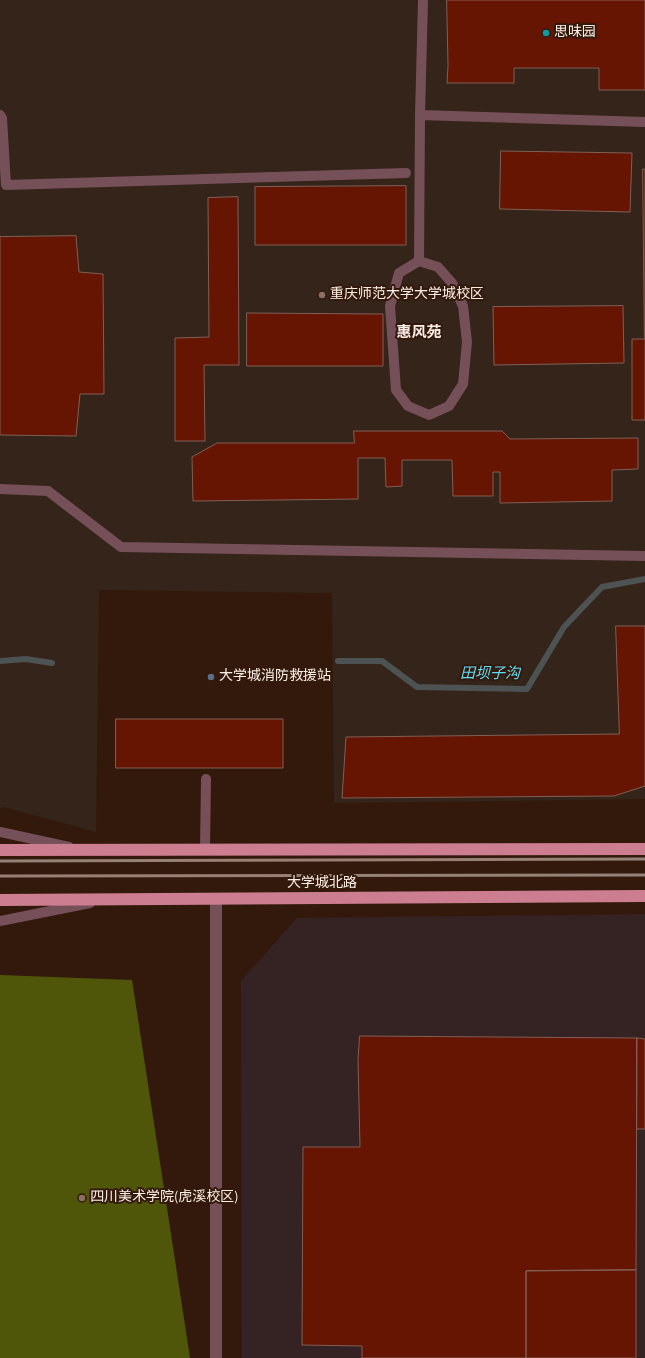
<!DOCTYPE html>
<html>
<head>
<meta charset="utf-8">
<style>
  body { margin:0 }
  canvas { display:block; background:#33190b }
</style>
</head>
<body>
<canvas width="645" height="1358"></canvas>
<script>
const c = document.querySelector('canvas').getContext('2d');
c.lineJoin = 'round';
function fill(path, color) { c.fillStyle = color; c.fill(path, 'evenodd'); }
function trace(path, color, width, dash) { c.strokeStyle = color; c.lineWidth = width; c.lineCap = dash ? 'butt' : 'round'; c.setLineDash(dash || []); c.stroke(path); }
function write(font, color, halo, rows, align = 'center') {
  c.font = font + ' "Source Sans 3","Noto Sans SC",sans-serif'; c.lineWidth = 4; c.setLineDash([]); c.textBaseline = 'middle'; c.strokeStyle = halo; c.fillStyle = color; for (const [text, x, y, turn = 0] of rows) {
    c.save(); c.translate(x, y); c.rotate((+turn || 0) * Math.PI / 180); c.textAlign = isNaN(turn) ? turn : align; if (halo) c.strokeText(text, 0, 0); c.fillText(text, 0, 0); c.restore();
  }
}
fill(new Path2D(`
  M645,914V1358H242L241,981L297,918Z`), '#352223');
fill(new Path2D(`
  M0,0H645V799L334,803L332,593L99,590L96,832L4,807L0,808Z`), '#34241a');
fill(new Path2D(`
  M0,975L132,980L190,1358H0Z`), '#505609');
trace(new Path2D(`
  M0,661L26,659L52,663
  M338,661H382L417,687L527,689L564,627L602,587L645,579`), '#4d5252', 6);
const building = new Path2D(`
  M447,0H645V90H599V68H514V83H447L448,66Z
  M501,151L632,153L630,212L500,209Z
  M643,169H645V420H632V339H644Z
  M406,186V245H255V187Z
  M238,197L239,365H204L205,441H175V338L209,337L208,198Z
  M76,236L79,272L103,274L104,394H80L76,436L0,435V237Z
  M623,306L624,363L494,365L493,307Z
  M247,313L383,314V366H247Z
  M354,431H502L510,439L638,438V469L612,470V501L500,503V472H493V496H453L452,460H402V486L386,487L385,458H358V499L193,501L192,457L217,443H354Z
  M616,626H645V786L614,796L342,798L346,737L619,734Z
  M116,719H283V768H116Z
  M360,1036L637,1038L636,1270L526,1271V1358H362V1346L302,1345L303,1147H360L358,1060Z
  M637,1038L645,1039V1129H637Z
  M636,1270V1358H526V1271Z`);
fill(building, '#651501');
trace(building, '#815f56', 1);
trace(new Path2D(`
  M0,115L2,118L6,185L406,173
  M420,115L645,122
  M419,261L438,267L452,283L463,306L467,342L463,384L449,406L429,415L408,406L396,390L390,306L399,273Z
  M419,261L420,115L423,0
  M0,489L48,491L121,547L645,556
  M0,832L69,847
  M205,849L206,779
  M0,921L90,903`), '#765058', 10);
trace(new Path2D(`
  M216,900V1358`), '#765058', 12);
trace(new Path2D(`
  M0,850L645,849
  M0,900L645,896`), '#cc7e90', 12);
trace(new Path2D(`
  M0,861L645,859
  M0,876L645,875`), '#958176', 3);
for (const [x, y, r, color] of [
  [546,33,4,"#0f9aa8"],
  [322,295,4,"#8d6e63"],
  [211,677,4,"#5c6f8a"],
  [82,1198,4,"#8d6e63"]
]) { const dot = new Path2D(); dot.arc(x, y, r, 0, 2 * Math.PI); c.fillStyle = color; c.fill(dot); trace(dot, '#33190b', 1.5); }
write('14px', '#fdefe7', '#33190b', [
  ["思味园",554,33],
  ["重庆师范大学大学城校区",330,295],
  ["大学城消防救援站",219,677],
  ["四川美术学院(虎溪校区)",90,1198]
], 'left');
write('14px', '#fdefe7', '#33190b', [
  ["大学城北路",322,884]
]);
write('bold 15px', '#fdefe7', '#33190b', [
  ["惠风苑",419,334]
]);
write('italic 15px', '#5fdef9', '#33190b', [
  ["田坝子沟",490,675]
]);
</script>
</body>
</html>
